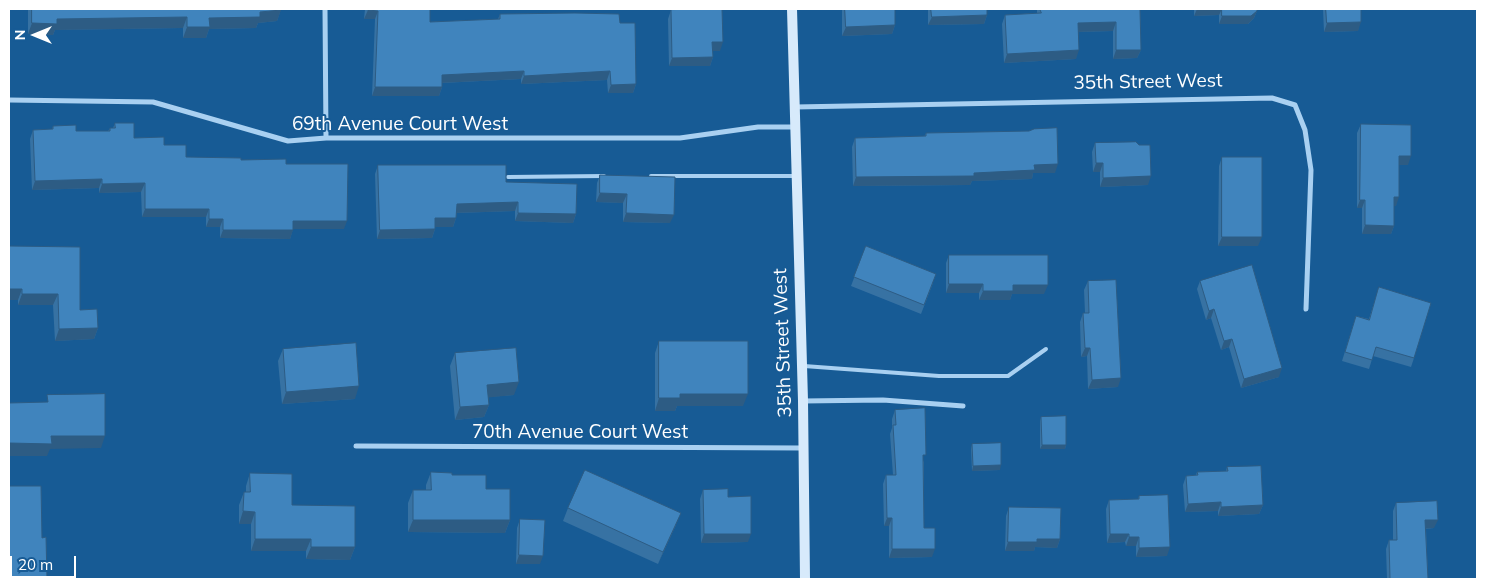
<!DOCTYPE html>
<html>
<head>
<meta charset="utf-8">
<style>
  body { margin:0 }
  #map { position:relative; width:1486px; height:588px; overflow:hidden; background:#175b95; font-family:Mulish,sans-serif }
  canvas { display:block }
  .frame { position:absolute; inset:0; border:10px solid #fff; pointer-events:none }
  .north { position:absolute; left:10px; top:10px; width:50px; height:50px; -webkit-text-stroke:4px #175b95; paint-order:stroke; rotate:270deg; font-size:14px; font-weight:700; line-height:20px; text-align:center; color:#fff }
  .north::after { content:''; display:block; margin:auto; width:18px; height:22px; background:#fff; clip-path:polygon(50% 0,100% 100%,50% 72%,0 100%) }
  .scale { position:absolute; left:10px; top:556px; width:66px; height:22px; box-sizing:border-box; border:2px solid #fff; border-top:0; padding-left:6px; font-size:15px; line-height:18px; white-space:nowrap; color:#fff; -webkit-text-stroke:4px #175b95; paint-order:stroke }
</style>
</head>
<body>
<div id="map">
<canvas width="1486" height="588"></canvas>
<div class="frame"></div>
<div class="north">N</div>
<div class="scale">20 m</div>
</div>
<script>
const c = document.querySelector('canvas').getContext('2d');
c.lineJoin = 'round';
function trace(path, color, width, dash) { c.strokeStyle = color; c.lineWidth = width; c.lineCap = dash ? 'butt' : 'round'; c.setLineDash(dash || []); c.stroke(path); }
function fill(path, color) { c.fillStyle = color; c.fill(path, 'evenodd'); }
function write(font, color, halo, rows, align = 'center') {
  c.font = font + ' Mulish,sans-serif'; c.lineWidth = 4; c.setLineDash([]); c.textBaseline = 'middle'; c.strokeStyle = halo; c.fillStyle = color; for (const [text, x, y, turn = 0] of rows) {
    c.save(); c.translate(x, y); c.rotate((+turn || 0) * Math.PI / 180); c.textAlign = isNaN(turn) ? turn : align; if (halo) c.strokeText(text, 0, 0); c.fillText(text, 0, 0); c.restore();
  }
}
trace(new Path2D(`
  M651,176H796
  M508,177L604,176
  M804,366L939,376H1008L1046,349`), '#a9d0f1', 4);
trace(new Path2D(`
  M325,9L326,138
  M9,100L153,102L288,141L326,138H680L758,127H795
  M795,107L1272,98L1295,105L1305,130L1311,170L1306,309
  M803,401L883,400L963,406
  M356,446L803,448`), '#a9d0f1', 5);
trace(new Path2D(`
  M792,9L803,401L805,579`), '#d7eafb', 10);
fill(new Path2D(`
  M28,9H281L277,21L258,23L256,28L209,29L206,38H183V28L55,30L53,35L28,34Z
  M365,9H430V22L498,19L500,14L620,23L636,84L633,93H608L607,80L521,84V79L442,83V87L439,96H372L375,19H364Z
  M842,9H895V25L892,34L842,36Z
  M928,9H987V15L984,24L928,25Z
  M1037,9H1140L1141,50L1137,58L1113,59V31L1078,32L1076,59L1004,63L1002,24L1005,15L1037,13Z
  M1194,9H1257V11L1254,18L1248,24H1219V15L1194,16Z
  M1323,9H1391L1361,10L1358,31L1324,32Z
  M671,10L720,51H713V57L710,66H669L668,19Z
  M115,123L134,138L164,145L186,157L241,160L286,164L344,229H293L290,239L220,238V227H206V217H142L141,192L99,193V188L32,190L30,139L33,130L52,129L53,126L76,131H108L110,128H113Z
  M1361,124L1408,165H1399L1396,206H1394V226L1391,234H1362V208H1357V133Z
  M926,133L1055,173H1033L1032,179L972,181L970,185L853,186L852,147L855,138L924,137Z
  M1095,143L1148,185L1100,187V172H1093L1092,152Z
  M1222,157L1258,246H1218L1219,166Z
  M378,165L506,182L576,214L573,223L515,221V211L456,213V218L453,227H435V229L432,238L377,239L375,174Z
  M600,175L670,223L623,222V203L596,202L597,183Z
  M9,246L80,310L98,328L94,339L55,341L53,305H18V300H9Z
  M866,246L933,283L921,314L851,286Z
  M949,255L1044,294H1012L1010,300H979V293H946V263Z
  M1088,281L1118,387L1088,389L1087,356L1081,357L1080,322L1083,313H1085L1084,290Z
  M1200,281L1279,377L1241,388L1229,347L1221,350L1211,318L1206,320L1197,289Z
  M1379,287L1414,358L1411,367L1373,356L1369,369L1342,361L1356,316L1369,319Z
  M659,341L743,406H677L675,411H655V353Z
  M283,349L355,399L282,404L278,361Z
  M455,353L514,395L488,397L489,405L484,417L455,420L450,366Z
  M895,410L924,462V528L932,557L889,558V526H884L883,484L886,475H893L890,434L892,428V419Z
  M1041,417L1066,445L1065,449H1040V421Z
  M972,444L1000,470L972,471L971,449Z
  M1227,467L1263,505L1259,514L1218,516V511L1185,512L1183,485L1186,476L1196,475L1197,472L1226,471Z
  M431,472L452,475L486,489L510,520L505,533L408,532V503L413,490H426V485Z
  M250,473L292,505L355,547L350,560L306,559V551H251V524H239V505L244,492H246V486Z
  M703,490L728,497L748,542L701,543L700,499Z
  M1139,496L1167,556L1136,557V546H1126L1125,542L1107,543L1106,509L1109,500L1138,499Z
  M1396,503L1434,528L1426,529L1428,579H1387L1386,549L1389,540H1393V511Z
  M1009,507L1060,539L1057,548L1035,547L1034,551H1005L1006,516Z
  M568,508L676,525L658,564L563,521Z
  M520,519L540,564H516L517,528Z`), '#3772a3');
fill(new Path2D(`
  M1197,9H1222L1219,15L1194,16Z
  M1358,9H1391L1357,10Z
  M281,10L277,21L258,23L256,28L209,29L206,38H183L187,27L209,18Z
  M368,10L378,11L375,19H364Z
  M1257,11L1254,18L1248,24H1219L1222,16Z
  M987,15L984,24L928,25L932,17Z
  M187,17L183,28L55,30L53,35L28,34L32,23L57,19Z
  M1116,22L1113,31L1075,32L1078,23Z
  M1361,22L1358,31L1324,32L1327,23Z
  M895,25L892,34L842,36L846,27Z
  M712,42H723L720,51H709Z
  M1079,50L1076,59L1004,63L1007,54Z
  M1116,50H1141L1137,58L1113,59Z
  M713,57L710,66H669L672,58Z
  M524,71L521,79L439,83L442,75Z
  M610,71L607,80L521,84L524,76Z
  M636,84L633,93H608L611,85Z
  M375,87H442L439,96H372Z
  M1399,156H1411L1408,165H1396Z
  M1096,163H1103L1100,172H1093Z
  M1058,164L1055,173H1033L1032,179L972,181L970,185L853,186L856,177L974,173L1034,165Z
  M1151,176L1148,185L1100,187L1103,178Z
  M102,179L99,188L32,190L35,181Z
  M145,183L141,192L99,193L102,184Z
  M600,193L627,194L623,203L596,202Z
  M1394,197H1399L1396,206H1391Z
  M1360,200H1365L1362,208H1357Z
  M518,202L515,211L453,213L457,204Z
  M145,209H209L206,217H142Z
  M518,213L576,214L573,223L515,221Z
  M626,213L674,215L670,223L623,222Z
  M435,218H456L453,227H432Z
  M209,219H223L220,227H206Z
  M293,221H347L344,229H290Z
  M1365,225L1394,226L1391,234H1362Z
  M435,229L432,238L377,239L380,230Z
  M223,230H293L290,239L220,238Z
  M1222,237H1262L1258,246H1218Z
  M949,284H983L979,293H946Z
  M1013,285H1048L1044,294H1012L1010,300H979L983,291Z
  M9,289H22L18,300H9Z
  M22,294H58L53,305H18Z
  M1214,309L1211,318L1206,320L1209,311Z
  M98,328L94,339L55,341L59,329Z
  M1232,339L1229,347L1221,350L1224,341Z
  M1085,348H1090L1087,356L1081,357Z
  M1282,368L1279,377L1241,388L1244,379Z
  M1121,378L1118,387L1088,389L1092,380Z
  M519,382L514,395L483,398L487,385Z
  M359,386L355,399L282,404L286,392Z
  M680,394H748L743,406H677L675,411H655L659,398Z
  M489,405L484,417L455,420L460,407Z
  M51,436H105L101,448L50,449L47,456H9V443Z
  M1042,445H1066L1065,449H1040Z
  M1001,465L1000,470L972,471L973,466Z
  M1221,502L1218,511L1185,512L1188,504Z
  M1263,505L1259,514L1218,516L1221,507Z
  M243,511L255,512L251,524H239Z
  M681,513L676,525L658,564L663,552Z
  M887,518H892L889,526H884Z
  M413,520H510L505,533L408,532Z
  M1425,520H1438L1434,528L1422,529Z
  M704,534H751L748,542L701,543Z
  M1110,534H1129L1125,542L1107,543Z
  M1129,537H1139L1136,546H1126Z
  M255,539H311L306,551H251Z
  M1037,539H1060L1057,548L1035,547L1034,551H1005L1008,542Z
  M311,547H355L350,560L306,559Z
  M1170,547L1167,556L1136,557L1139,548Z
  M892,549H935L932,557L889,558Z
  M519,555L543,556L540,564H516Z`), '#2d5c84');
const building = new Path2D(`
  M32,9H281V10L260,12V17L209,18L210,27H187V17L57,19V24L32,23Z
  M368,9H430V22L500,19V14L575,13L619,14L620,23H635L636,84L611,85L610,71L524,76V71L442,75V87H375L378,11L368,10Z
  M722,9L723,42H712L713,57L672,58L671,10Z
  M845,9H895V25L846,27Z
  M931,9H987V15L932,17Z
  M1040,9H1140L1141,50H1116V22L1078,23L1079,50L1007,54L1005,15L1041,13Z
  M1222,9H1257V11L1251,16H1222Z
  M1326,9H1361V22L1327,23Z
  M115,123H134V138L164,137V145H186V157L241,158V160L286,159V164H348L347,221H293V230H223V219H209V209H145V183L102,184V179L35,181L33,130L53,129V126L76,125V131H110V128H115Z
  M1361,124L1411,125V156H1399V197H1394V226L1365,225V200H1360Z
  M1057,128L1058,164L1034,165L1035,170L974,173V176L856,177L855,138L926,136V133L1029,131L1034,129Z
  M1136,142L1139,145H1150L1151,176L1103,178V163H1096L1095,143Z
  M1222,157H1262V237H1222Z
  M378,165H506V182L577,184L576,214L518,213V202L457,204L456,218H435V229L380,230Z
  M600,175L675,177L674,215L626,213L627,194L600,193Z
  M9,246L80,247V310L97,309L98,328L59,329L58,294H22V289H9Z
  M866,246L936,274L924,305L854,277Z
  M949,255H1048V285H1013V291H983V284H949Z
  M1252,265L1282,368L1244,379L1232,339L1224,341L1214,309L1209,311L1200,281Z
  M1116,280L1121,378L1092,380L1090,348H1085L1083,313H1089L1088,281Z
  M1379,287L1431,303L1414,358L1376,347L1372,360L1345,352L1356,316L1369,320Z
  M659,341H748V394H680V398H659Z
  M356,343L359,386L286,392L283,349Z
  M516,348L519,382L487,385L489,405L460,407L455,353Z
  M105,394V436H51L52,444L9,443V403L48,402L47,395Z
  M925,408L926,455H923L924,528H935V549H892V518H887L886,475H896L893,425H896L895,410Z
  M1066,416V445H1042L1041,417Z
  M1001,443V465L973,466L972,444Z
  M1261,466L1263,505L1221,507V502L1188,504L1186,476L1198,475L1197,472L1228,471L1227,467Z
  M585,470L681,513L663,552L568,508Z
  M431,472L452,473V475H486V489H510V520H413V490H431Z
  M250,473L292,474V505L355,506V547H311V539H255V512L243,511L244,492H250Z
  M9,486H41L42,538L46,537L47,579H9Z
  M728,489V497L751,496V534H704L703,490Z
  M1168,495L1170,547L1139,548V537H1129V534H1110L1109,500L1139,499V496Z
  M1437,501L1438,520H1425L1428,579H1390L1389,540H1397L1396,503Z
  M1009,507L1061,508L1060,539H1037V542H1008Z
  M520,519L545,520L543,556L519,555Z`);
fill(building, '#4084bd');
trace(building, '#2d5c84', 1);
write('19px', '#fff', '#175b95', [
  ["35th Street West",1148,82,-1],
  ["69th Avenue Court West",400,124],
  ["35th Street West",783,343,-92],
  ["70th Avenue Court West",580,432]
]);
</script>
</body>
</html>
